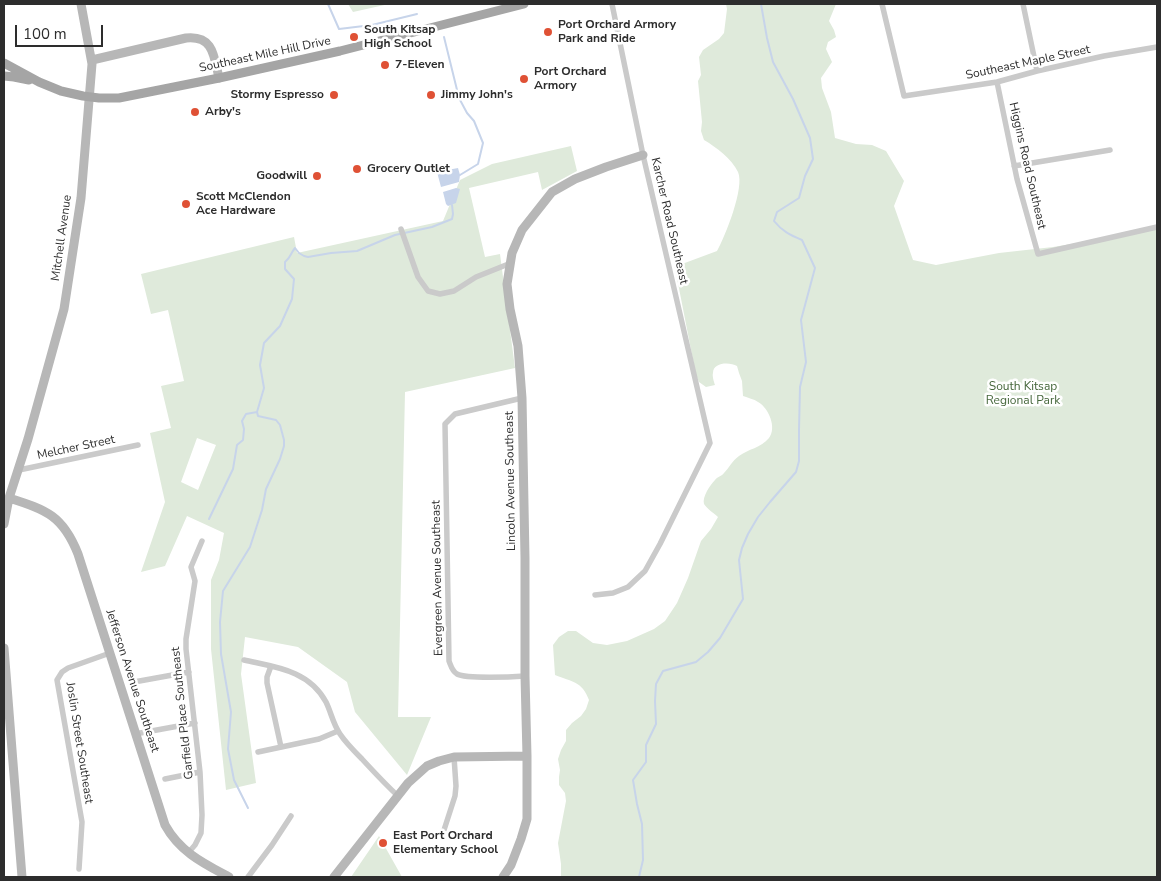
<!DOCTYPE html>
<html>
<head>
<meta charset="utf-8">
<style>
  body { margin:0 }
  #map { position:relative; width:1161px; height:881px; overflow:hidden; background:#fff; font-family:"Nunito Sans",sans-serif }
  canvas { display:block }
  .frame { position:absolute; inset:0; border:5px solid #2d2d2d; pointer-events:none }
  .scale { position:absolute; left:15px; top:25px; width:88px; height:22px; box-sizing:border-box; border:2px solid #2d2d2d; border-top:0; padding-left:6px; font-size:15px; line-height:18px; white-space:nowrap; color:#2d2d2d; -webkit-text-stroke:4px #fff; paint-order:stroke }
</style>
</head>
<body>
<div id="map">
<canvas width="1161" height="881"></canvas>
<div class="frame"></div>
<div class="scale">100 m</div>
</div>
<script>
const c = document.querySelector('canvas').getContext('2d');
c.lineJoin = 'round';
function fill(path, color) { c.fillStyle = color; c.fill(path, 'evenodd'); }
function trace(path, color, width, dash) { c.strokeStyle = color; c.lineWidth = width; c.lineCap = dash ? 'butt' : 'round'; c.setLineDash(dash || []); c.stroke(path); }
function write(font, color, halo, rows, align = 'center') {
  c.font = font + ' "Nunito Sans",sans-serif'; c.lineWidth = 5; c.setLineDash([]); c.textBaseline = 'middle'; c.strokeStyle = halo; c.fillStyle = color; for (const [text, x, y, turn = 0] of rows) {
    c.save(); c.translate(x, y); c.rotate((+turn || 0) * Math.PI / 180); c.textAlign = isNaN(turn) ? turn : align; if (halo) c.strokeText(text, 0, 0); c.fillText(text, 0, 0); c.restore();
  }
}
fill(new Path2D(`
  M348,4H389L353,12Z
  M726,4H836L829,21L834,30L836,37L828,42L826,49L832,62L821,78L822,88L831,112L835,138L856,144L872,145L886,151L904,181L894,206L913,260L936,265L999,253L1053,247L1113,237L1157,227V877H561V864L558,843L566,801L565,793L559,785V777L560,770L558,759L561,750L566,741V730L572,723L581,716L586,709L589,700C582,681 572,682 555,675L553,645L559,637L568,631H576L593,643L607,645L627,641L654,629L665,621L677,603L688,578L701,541L711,529L718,517C714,513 707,509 704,504C702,497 710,485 715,480C717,477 722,476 724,473C729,468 732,461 739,456C748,449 761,448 769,438C777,428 769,408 758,402C754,399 748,398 743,396L742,381L739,373L737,366C730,362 713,362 713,373C712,376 714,382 715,385L706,387L699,382L696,375L675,268L674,267L717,251C725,237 745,187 738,172C732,159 716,147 704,140L701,131L702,122L698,81L701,75L699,57L703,50L719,39L724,33L727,9Z
  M571,146L577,171L542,190L538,172L469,188L485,257L500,254L515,368L405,392L398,717H431L407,775L355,712L347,682L298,647L245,637L241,674L256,783L226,790L211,649V580L219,560L224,533L187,516L165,566L141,572L165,502L150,433L171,428L161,386L184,381L168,310L151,314L141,274L294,237L297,253L443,221L460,180L492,164ZM197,438L216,445L198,490L181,482Z
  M379,836L402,877H351Z`), '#dfeadb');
fill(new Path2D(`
  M458,168L460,175L459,182L441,187L437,172Z
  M456,188L460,189L456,203L448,206L446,204L443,192Z`), '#c7d4ea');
trace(new Path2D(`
  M328,4L339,29L372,25L417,14
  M444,37L459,98L467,113L474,121L483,143L478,164L460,175
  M257,412L264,388L260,365L264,343L280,326L292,299L294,279L285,269V262C291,257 290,254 295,248L299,253L304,256L308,257L331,253L357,251L395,235L432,227L452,219L453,214L452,205
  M209,519L233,469L237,445L243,440L244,429L242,421L246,414L257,412
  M248,808L234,780L228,749L231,712L221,654L220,622L223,591L250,547L262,510L266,489L280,459L284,446V440L280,425L276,420L258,416L257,412
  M639,877L643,860L642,824L637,804L633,780L646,762V745L656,724L655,701L656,684L663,671L696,662L708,652L720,638L743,599L739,560L742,548L748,534L758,517L770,502L796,472L799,461V430L800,387L806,362L801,320L815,268L802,240C790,235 782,231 774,221L777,212L799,198L805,176L813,159L810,138L793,99L773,62L767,38L761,4`), '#c7d4ea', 2);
trace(new Path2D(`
  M882,4L904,96L997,82L1037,71L1104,56L1157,47
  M1023,4L1037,71
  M997,82L1017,179L1038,254L1157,227
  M1014,166L1110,150
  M401,229L418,277L428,291L440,294L454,291L476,277L511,263
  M522,398L455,414L445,424L449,661C451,666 452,671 457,674C466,679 512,677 525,676
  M19,470L138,445
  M595,595L613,593L628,587L645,571L660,544L710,443L643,155L612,4
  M244,660C275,667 309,670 326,702C331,712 333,724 340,734C346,743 354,751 362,759C374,772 385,784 397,795
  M271,666L267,677V683L281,747
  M134,682L189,672
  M135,734L195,723
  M258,752L319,739L338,731
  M165,779L200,772
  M444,830L455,796L456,786L454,757
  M188,853L195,845L201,833L202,815L200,772L186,649V639L195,581L191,567L202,541
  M79,869L82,822L57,680L62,672L68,668L110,653
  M248,877L272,845L291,816`), '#cacaca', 5.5);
trace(new Path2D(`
  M92,60L186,38C214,35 214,57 219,78
  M9,498C47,510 63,516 78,554L165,825C180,852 203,863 229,877
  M4,524L9,498L28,439L64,309L81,198L92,64L81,4
  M4,648L22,877
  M334,877L408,783L427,766L439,761L454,757L527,756
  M503,877L511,865L521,839L527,819V756L525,676V558L522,398L518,346L510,309L507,284L512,253L522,230L552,192L575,179L606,167L643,155`), '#b7b7b7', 9);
trace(new Path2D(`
  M4,63L39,82L61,91L83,96L99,98H119L219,78L340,51L524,4
  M4,76L14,77L29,80`), '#a5a5a5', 9);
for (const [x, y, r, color] of [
  [548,32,5,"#df5135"],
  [354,37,5,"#df5135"],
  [385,65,5,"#df5135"],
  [524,79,5,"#df5135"],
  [334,95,5,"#df5135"],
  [431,95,5,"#df5135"],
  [195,112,5,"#df5135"],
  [357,169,5,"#df5135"],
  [317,176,5,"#df5135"],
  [186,204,5,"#df5135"],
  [383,843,5,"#df5135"]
]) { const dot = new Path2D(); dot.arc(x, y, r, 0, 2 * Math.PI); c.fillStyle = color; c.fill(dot); trace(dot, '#fff', 2); }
write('bold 12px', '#2d2d2d', '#fff', [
  ["Port Orchard Armory",558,25],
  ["Park and Ride",558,39],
  ["South Kitsap",364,30],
  ["High School",364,44],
  ["7-Eleven",395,65],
  ["Port Orchard",534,72],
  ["Armory",534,86],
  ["Stormy Espresso",324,95,"right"],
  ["Jimmy John's",441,95],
  ["Arby's",205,112],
  ["Grocery Outlet",367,169],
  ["Goodwill",307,176,"right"],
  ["Scott McClendon",196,197],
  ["Ace Hardware",196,211],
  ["East Port Orchard",393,836],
  ["Elementary School",393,850]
], 'left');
write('12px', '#2d2d2d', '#fff', [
  ["Southeast Mile Hill Drive",265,55,-12],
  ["Southeast Maple Street",1028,63,-12],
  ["Higgins Road Southeast",1027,166,77],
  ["Karcher Road Southeast",669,221,77],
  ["Mitchell Avenue",62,238,-82],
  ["Melcher Street",76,448,-12],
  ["Lincoln Avenue Southeast",511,481,-91],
  ["Evergreen Avenue Southeast",438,578,-91],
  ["Jefferson Avenue Southeast",132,681,72],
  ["Garfield Place Southeast",183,713,-96],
  ["Joslin Street Southeast",79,743,81]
]);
write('12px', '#46673c', '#fff', [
  ["South Kitsap",1023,387],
  ["Regional Park",1023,401]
]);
</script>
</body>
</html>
